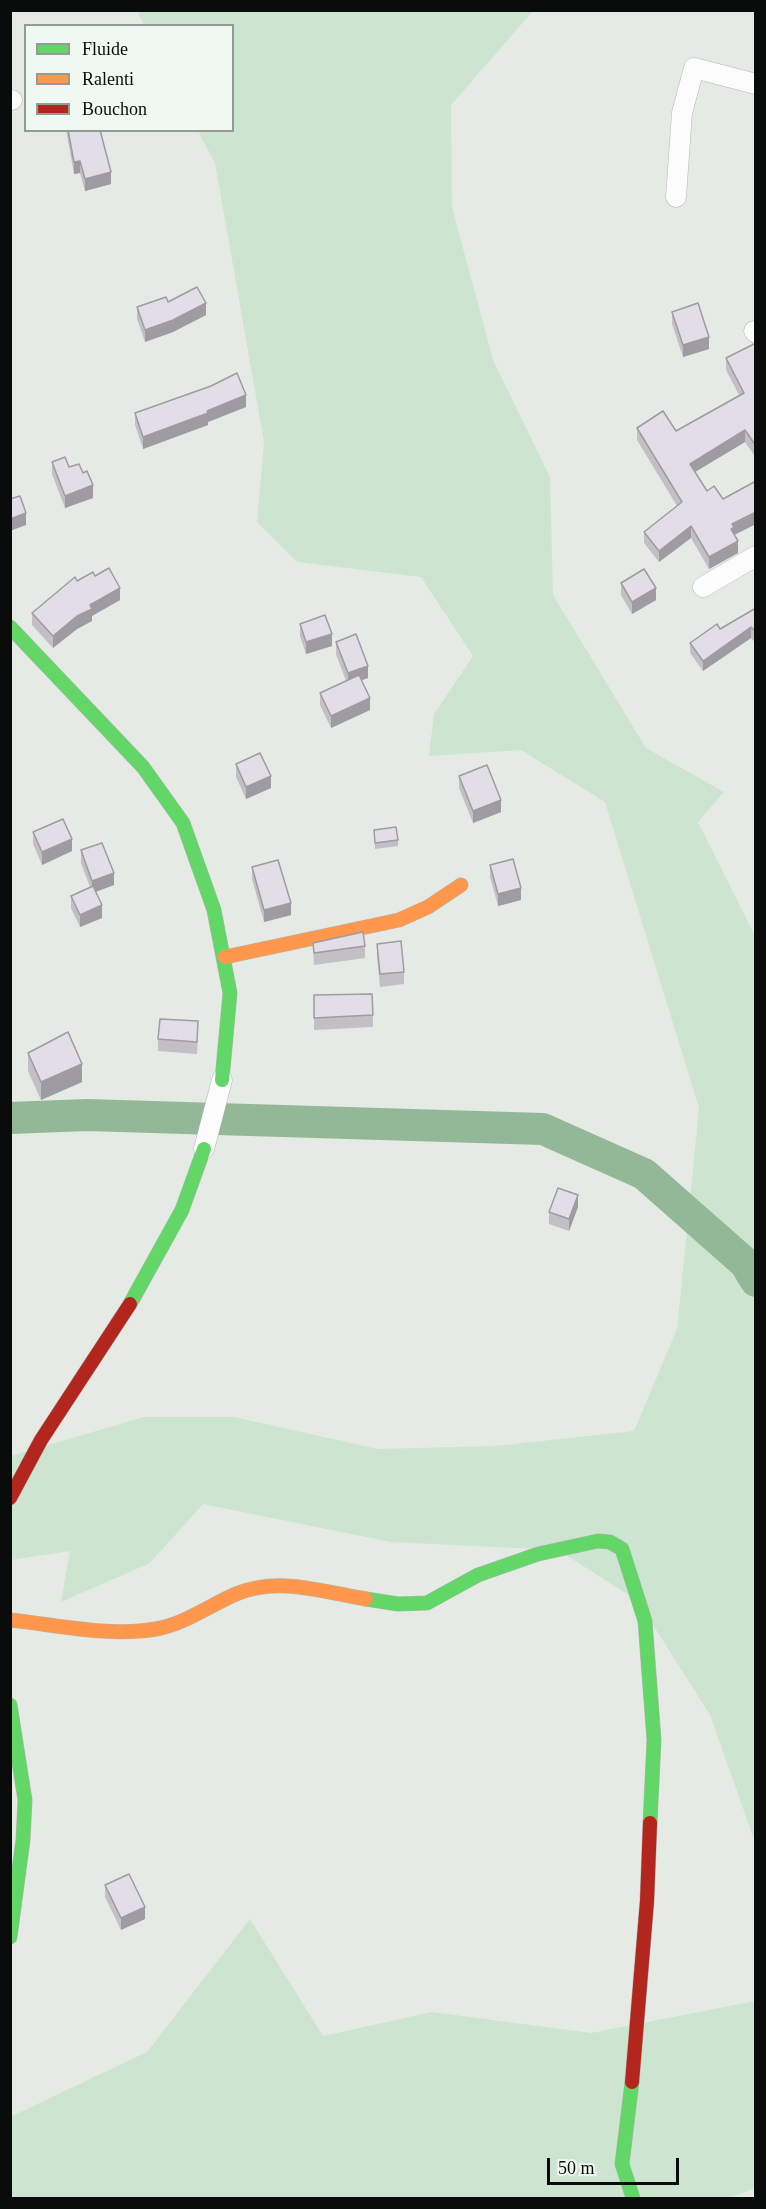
<!DOCTYPE html>
<html>
<head>
<meta charset="utf-8">
<style>
  body { margin:0 }
  #map { position:relative; width:766px; height:2209px; overflow:hidden; background:#e5eae5; font-family:"Times New Roman",serif }
  canvas { display:block }
  .frame { position:absolute; inset:0; border:12px solid #090c0a; pointer-events:none }
  .legend { position:absolute; left:24px; top:24px; width:210px; height:108px; box-sizing:border-box; background:#f0f9f1; border:2px solid #949a95; margin:0; padding:8px 10px; list-style:none; font-size:18px; color:#090c0a }
  .legend li { display:flex; align-items:center; gap:12px; height:30px }
  .legend b { width:30px; border:2px solid #949a95 }
  .scale { position:absolute; left:547px; top:2158px; width:132px; height:27px; box-sizing:border-box; border:3px solid #090c0a; border-top:0; padding-left:8px; font-size:18px; line-height:21px; white-space:nowrap; color:#090c0a; -webkit-text-stroke:4px #f0f9f1; paint-order:stroke }
</style>
</head>
<body>
<div id="map">
<canvas width="766" height="2209"></canvas>
<div class="frame"></div>
<ul class="legend">
<li><b style="height:8px;background:#63d668"></b>Fluide</li>
<li><b style="height:8px;background:#ff974d"></b>Ralenti</li>
<li><b style="height:8px;background:#b3261e"></b>Bouchon</li>
</ul>
<div class="scale">50 m</div>
</div>
<script>
const c = document.querySelector('canvas').getContext('2d');
c.lineJoin = 'round';
function fill(path, color) { c.fillStyle = color; c.fill(path, 'evenodd'); }
function trace(path, color, width, dash) { c.strokeStyle = color; c.lineWidth = width; c.lineCap = dash ? 'butt' : 'round'; c.setLineDash(dash || []); c.stroke(path); }
fill(new Path2D(`
  M137,11H533L451,105L452,207L493,360L550,477L553,595L646,748L724,792L698,822L755,936V1842L710,1715L638,1601L558,1550L391,1542L203,1504L150,1563L61,1602L70,1551L11,1560V1456L144,1417H234L378,1449L495,1446L634,1431L677,1329L699,1108L605,802L521,750L429,756L434,714L473,656L421,577L297,562L257,522L264,442L215,163L198,131L232,130V26L144,25Z
  M250,1919L323,2036L432,2012L591,2033L755,2001V2188L729,2198H11L10,2117L147,2052Z`), '#cde5d0');
trace(new Path2D(`
  M10,1118L87,1115L543,1129L644,1174L745,1263L756,1281`), '#93b897', 32);
const street = new Path2D(`
  M10,100H12
  M676,197L682,113L694,68L756,84
  M754,331L756,333
  M703,587L756,556
  M204,1149L222,1080`);
const fast = new Path2D(`
  M10,627L143,767L183,823L214,910L230,993L222,1080
  M130,1304L182,1210L204,1149
  M366,1599L398,1604L427,1603L478,1575L538,1554L598,1541L610,1542L622,1549L645,1621L654,1740L650,1823
  M10,1705L25,1800L23,1840L10,1937
  M632,2082L622,2164L633,2198`);
const slow = new Path2D(`
  M225,957L399,920L428,907L461,885
  M10,1620C58,1625 109,1637 156,1629C185,1624 210,1605 236,1594C279,1576 322,1592 366,1599`);
const jam = new Path2D(`
  M10,1498L41,1440L130,1304
  M632,2082L647,1901L650,1823`);
trace(street, '#b5b8b5', 21);
trace(fast, '#b5b8b5', 15);
trace(slow, '#b5b8b5', 15);
trace(jam, '#b5b8b5', 15);
trace(street, '#fbfcfb', 20);
trace(fast, '#63d668', 14);
trace(slow, '#ff974d', 14);
trace(jam, '#b3261e', 14);
fill(new Path2D(`
  M66,130H100L111,184L85,191L80,173L74,174Z
  M754,283H756V298L754,295Z
  M137,307L206,315L173,332L145,342L137,319Z
  M672,312L709,349L683,357L672,324Z
  M756,343V458L745,442L695,472L707,491L723,499L756,481V524L734,535L738,553L709,569L691,538L659,562L644,543V532L677,506L637,440V428L676,431L739,395L726,370V358Z
  M246,407L208,422V425L143,449L135,425V413Z
  M52,462L69,467L93,498L65,508L52,474Z
  M95,576L120,600L92,616V621L77,629L53,648L32,625V613L77,581Z
  M621,583L656,600L632,614L621,595Z
  M756,608V643L751,638L703,671L690,653V643L720,629Z
  M300,624L332,646L306,654L300,636Z
  M336,642L368,678L362,680L370,710L331,728L320,705V693L346,681L336,654Z
  M236,764L271,788L246,799L236,777Z
  M459,776L501,812L473,823L459,788Z
  M374,830L398,840V846L375,849Z
  M33,832L72,851L42,865L33,844Z
  M81,850L114,885L96,892L102,918L80,927L71,908V896L90,887L81,863Z
  M490,865L521,900L498,906L490,877Z
  M252,867L291,915L264,922L252,879Z
  M313,943L365,946V958L314,965Z
  M377,944L404,972V984L380,987L377,956Z
  M314,995L373,1015V1027L314,1030Z
  M198,1033L197,1054L158,1051V1039Z
  M28,1053L82,1082L41,1100L28,1071Z
  M578,1207L569,1231L549,1224V1212Z
  M105,1885L145,1919L121,1930L105,1897Z`), '#c2bfc7');
fill(new Path2D(`
  M80,161V173L74,174V162Z
  M111,172V184L85,191V179Z
  M206,303V315L173,332L145,342V330Z
  M709,337V349L683,357V345Z
  M246,395V407L208,422V425L143,449V437Z
  M745,430V442L690,475V464Z
  M93,485V498L65,508V496Z
  M756,512V524L734,535L731,529L732,524Z
  M26,513V525L10,531V519Z
  M691,526V538L659,562V551Z
  M738,541V553L709,569V557Z
  M120,588V600L92,616V621L77,629L53,648V636L90,605Z
  M656,588V600L632,614V602Z
  M751,627V638L703,671V661Z
  M332,634V646L306,654V642Z
  M368,666V678L348,685V673Z
  M370,698V710L331,728V716Z
  M271,776V788L246,799V787Z
  M501,800V812L473,823V811Z
  M72,839V851L42,865V852Z
  M114,873V885L92,893V881Z
  M521,888V900L498,906V894Z
  M291,903V915L264,922V910Z
  M102,905V918L80,927V915Z
  M82,1064V1082L41,1100V1082Z
  M578,1195V1207L569,1231V1219Z
  M145,1907V1919L121,1930V1918Z`), '#9e9ba2');
const building = new Path2D(`
  M68,130H100L111,172L85,179L80,161L74,162Z
  M197,287L206,303L173,320L145,330L137,307L166,297L168,302Z
  M698,303L709,337L683,345L672,312Z
  M756,343V446L745,430L690,464L707,491L714,486L723,499L756,481V512L732,524L734,527L731,529L738,541L709,557L691,526L659,551L644,532L682,502L637,428L663,411L676,431L744,393L726,358Z
  M237,373L246,395L207,411L208,413L143,437L135,413L211,386Z
  M65,457L69,467L79,464L83,473L87,471L93,485L65,496L52,462Z
  M20,496L26,513L10,519V499Z
  M109,568L120,588L90,605L92,609L77,616L53,636L32,613L75,577L77,581L93,572L95,576Z
  M644,569L656,588L632,602L621,583Z
  M756,608V632L751,627L703,661L690,643L717,624L720,629Z
  M325,615L332,634L306,642L300,624Z
  M356,634L368,666L348,673L336,642Z
  M359,675L370,698L331,716L320,693Z
  M260,753L271,776L246,787L236,764Z
  M487,765L501,800L473,811L459,776Z
  M63,819L72,839L42,852L33,832Z
  M396,827L398,840L375,843L374,830Z
  M102,843L114,873L92,881L81,850Z
  M513,859L521,888L498,894L490,865Z
  M278,860L291,903L264,910L252,867Z
  M93,886L102,905L80,915L71,896Z
  M363,932L365,946L314,953L313,943Z
  M401,941L404,972L380,974L377,944Z
  M372,994L373,1015L314,1018V995Z
  M160,1019L198,1021L197,1042L158,1039Z
  M68,1032L82,1064L41,1082L28,1053Z
  M558,1188L578,1195L569,1219L549,1212Z
  M129,1874L145,1907L121,1918L105,1885Z`);
fill(building, '#e2dee7');
trace(building, '#9e9ba2', 1.5);
</script>
</body>
</html>
